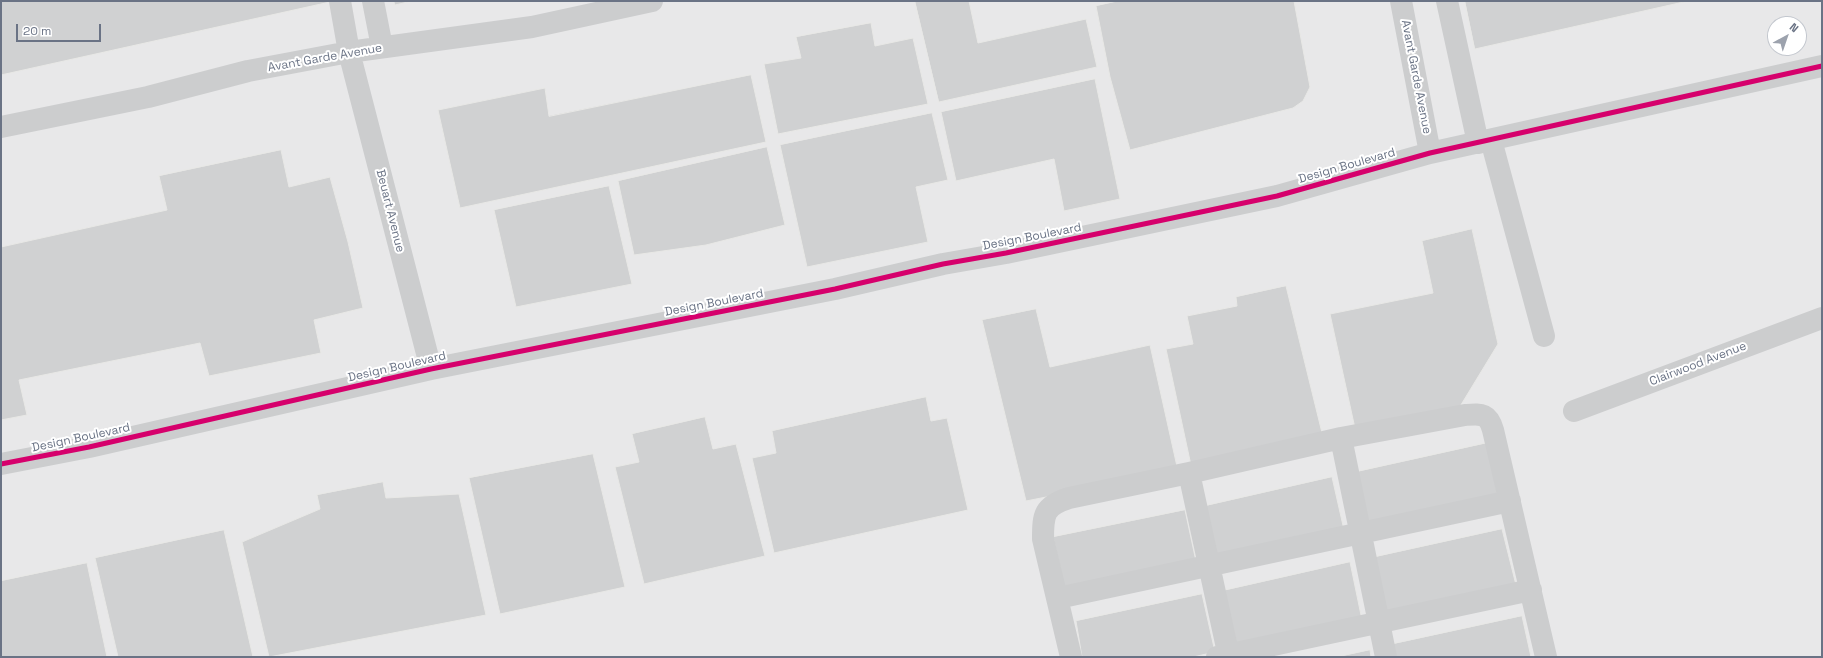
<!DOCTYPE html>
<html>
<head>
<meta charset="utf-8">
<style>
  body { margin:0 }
  #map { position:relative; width:1823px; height:658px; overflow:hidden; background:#f8f8f7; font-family:"Space Grotesk",sans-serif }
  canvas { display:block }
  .frame { position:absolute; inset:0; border:2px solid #6a7385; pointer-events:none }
  .north { position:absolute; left:1767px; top:16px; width:40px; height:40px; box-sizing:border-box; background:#fff; border:1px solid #c3c7ce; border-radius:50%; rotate:40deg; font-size:11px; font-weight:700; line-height:16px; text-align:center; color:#6a7385 }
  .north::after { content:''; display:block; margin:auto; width:14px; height:18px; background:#9ca2ad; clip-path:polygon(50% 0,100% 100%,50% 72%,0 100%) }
  .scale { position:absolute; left:16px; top:24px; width:85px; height:18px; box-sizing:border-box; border:2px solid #6a7385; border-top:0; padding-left:5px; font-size:12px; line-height:14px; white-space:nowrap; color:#6a7385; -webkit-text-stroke:3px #fff; paint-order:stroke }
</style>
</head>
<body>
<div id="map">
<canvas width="1823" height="658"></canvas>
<div class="frame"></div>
<div class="north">N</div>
<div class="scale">20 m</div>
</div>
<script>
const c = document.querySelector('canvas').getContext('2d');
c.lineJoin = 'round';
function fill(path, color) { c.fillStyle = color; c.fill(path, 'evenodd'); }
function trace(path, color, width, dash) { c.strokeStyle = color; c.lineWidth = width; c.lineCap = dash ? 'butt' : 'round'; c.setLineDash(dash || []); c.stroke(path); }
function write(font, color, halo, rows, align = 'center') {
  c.font = font + ' "Space Grotesk",sans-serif'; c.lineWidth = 4; c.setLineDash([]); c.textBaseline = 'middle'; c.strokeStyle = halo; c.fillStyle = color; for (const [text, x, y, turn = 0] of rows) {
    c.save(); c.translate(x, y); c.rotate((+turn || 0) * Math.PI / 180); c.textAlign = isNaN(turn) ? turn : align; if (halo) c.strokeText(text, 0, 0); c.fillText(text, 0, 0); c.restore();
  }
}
fill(new Path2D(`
  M1,1H1822V657H1ZM1775,24H1799V48H1775Z`), '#e8e8e9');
const building = new Path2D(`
  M1,1H330V2L1,75Z
  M394,1H412L395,5Z
  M915,1H969L978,43L1086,19L1097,67L939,102Z
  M1118,1H1294L1310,87L1303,101L1293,108L1130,150L1110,77L1096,6Z
  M1465,1H1688L1475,49Z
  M871,23L875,46L913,38L928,104L778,134L764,64L801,58L796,37Z
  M751,75L766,142L460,208L438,110L545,88L549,116Z
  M1095,79L1120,199L1064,211L1054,159L956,181L941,112Z
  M932,113L948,180L916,187L928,242L807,267L780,145Z
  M767,147L785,225L706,245L634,255L618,181Z
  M281,150L289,187L330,177L348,242L363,308L314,320L321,353L209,376L200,343L19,380L27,415L1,420V247L167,210L159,176Z
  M609,186L632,284L516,307L494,210Z
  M1472,229L1498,344L1456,413L1356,433L1330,314L1433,293L1422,241Z
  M1286,286L1324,441L1192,470L1166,349L1193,344L1187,316L1237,306L1236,297Z
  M1036,309L1050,367L1150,345L1178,471L1026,501L982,320Z
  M926,397L931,421L947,418L968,510L774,553L752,458L776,453L772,431Z
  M705,417L713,449L736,444L765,556L644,584L615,467L639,462L632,434Z
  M1487,443L1499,501L1367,529L1356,472Z
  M593,454L625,587L500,614L469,478Z
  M1332,477L1344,530L1216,561L1205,506Z
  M383,482L386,498L459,494L486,615L269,657L242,542L320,509L317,495Z
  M1185,510L1197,566L1066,594L1053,537Z
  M1502,529L1517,589L1387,619L1375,557Z
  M224,530L253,657H118L95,558Z
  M1350,562L1362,620L1233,647L1222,591Z
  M87,563L107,657H1V581Z
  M1202,594L1215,652L1193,657H1082L1076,621Z
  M1522,616L1531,657H1396L1393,644Z
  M1370,650L1371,657H1337Z`);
fill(building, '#d0d1d2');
trace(building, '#e8e8e6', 1);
trace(new Path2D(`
  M340,1L349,52L431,369
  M373,1L382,47
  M1401,1L1430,153
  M1447,1L1478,143
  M1,127L148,97L248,71L349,52L532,27L652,1
  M1491,140L1544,336
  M1574,411L1822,318
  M1341,438L1386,657
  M1,464L89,447L431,369L835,289L943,264L1006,253L1277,196L1430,153L1822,66
  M1189,473L1229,657
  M1058,598L1510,501
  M1071,657L1043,539C1043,514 1044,506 1069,498L1189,473L1341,438L1465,415C1482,414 1488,413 1493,430L1546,657
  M1217,657L1531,590`), '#cccdce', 22);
trace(new Path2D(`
  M1,464L89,447L431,369L835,289L943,264L1006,253L1277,196L1430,153L1822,66`), '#d6006c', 5);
write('12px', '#6a7385', '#fff', [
  ["Avant Garde Avenue",325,58,-10],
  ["Avant Garde Avenue",1416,77,79],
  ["Design Boulevard",1347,166,-16],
  ["Beuart Avenue",390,211,76],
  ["Design Boulevard",1032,237,-11],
  ["Design Boulevard",714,303,-11],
  ["Clairwood Avenue",1698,364,-21],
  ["Design Boulevard",397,367,-13],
  ["Design Boulevard",81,438,-12]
]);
</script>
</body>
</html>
